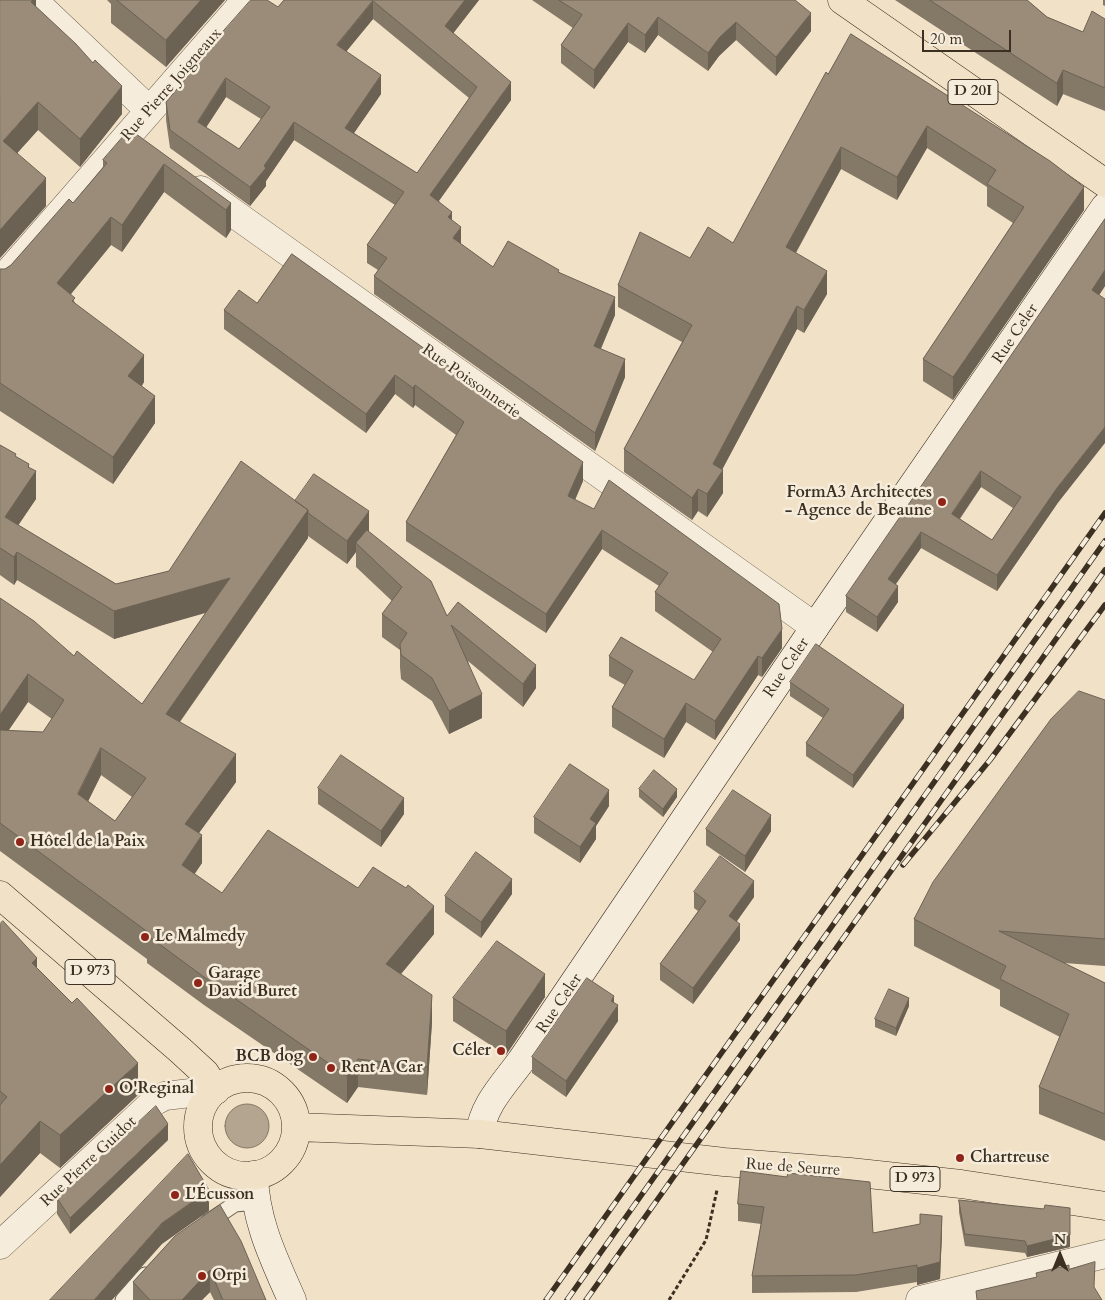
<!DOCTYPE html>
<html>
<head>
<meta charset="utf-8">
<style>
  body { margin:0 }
  #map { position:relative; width:1105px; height:1300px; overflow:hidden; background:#f1e1c7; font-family:Cardo,serif }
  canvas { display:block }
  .north { position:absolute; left:1035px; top:1230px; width:50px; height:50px; -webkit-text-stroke:4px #f6ecdb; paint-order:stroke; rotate:0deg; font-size:14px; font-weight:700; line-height:20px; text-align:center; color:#3b3022 }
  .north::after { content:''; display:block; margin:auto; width:18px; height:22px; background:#3b3022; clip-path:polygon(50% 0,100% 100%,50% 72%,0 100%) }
  .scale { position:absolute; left:922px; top:30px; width:89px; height:22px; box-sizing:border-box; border:2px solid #3b3022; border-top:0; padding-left:6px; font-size:15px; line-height:18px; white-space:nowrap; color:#3b3022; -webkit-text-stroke:4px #f6ecdb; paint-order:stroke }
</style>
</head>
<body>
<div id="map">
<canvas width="1105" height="1300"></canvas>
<div class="north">N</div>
<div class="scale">20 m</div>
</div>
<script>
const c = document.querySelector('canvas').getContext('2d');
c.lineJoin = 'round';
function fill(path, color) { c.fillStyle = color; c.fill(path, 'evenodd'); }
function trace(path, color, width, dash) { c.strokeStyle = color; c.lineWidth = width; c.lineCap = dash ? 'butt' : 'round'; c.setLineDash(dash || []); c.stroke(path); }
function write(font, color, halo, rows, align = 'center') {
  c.font = font + ' Cardo,serif'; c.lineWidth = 5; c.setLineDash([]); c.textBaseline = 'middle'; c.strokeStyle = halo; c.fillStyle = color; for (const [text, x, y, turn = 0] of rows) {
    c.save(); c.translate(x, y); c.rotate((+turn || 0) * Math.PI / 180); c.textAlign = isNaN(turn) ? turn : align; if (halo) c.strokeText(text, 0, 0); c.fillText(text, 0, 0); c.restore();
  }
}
const water = new Path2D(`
  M225 1126a22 22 0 1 1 44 0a22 22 0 1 1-44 0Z`);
fill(water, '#b3a58f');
trace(water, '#837663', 1);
const lane = new Path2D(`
  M208,1222L235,1204L256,1202
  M123,1300L145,1275`);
const street = new Path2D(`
  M33,0L149,110
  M201,190L815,627
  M0,282L246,0
  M0,1245L155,1101L165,1096L216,1090
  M920,1300L1105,1254`);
const secondary = new Path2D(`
  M480,1134C482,1106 505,1083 521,1061L815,627L1105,207
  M254,1175C255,1221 274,1259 292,1300`);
const primary = new Path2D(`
  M842,0L1105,183
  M0,895L180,1050L205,1073L216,1090
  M198 1127a49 49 0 1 1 98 0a49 49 0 1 1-98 0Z
  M296,1127L480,1134L724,1162L850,1172L961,1184L1105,1206`);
trace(lane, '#685c4b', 17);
trace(street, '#685c4b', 29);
trace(secondary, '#3b3022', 29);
trace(primary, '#3b3022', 29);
trace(new Path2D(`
  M669,1300L706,1240L717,1190`), '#3b3022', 3, [4, 2.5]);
trace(lane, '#f6ecdb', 15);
trace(street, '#f6ecdb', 28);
trace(secondary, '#f6ecdb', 28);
trace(primary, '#f1e1c7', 28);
const rail = new Path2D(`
  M903,865L990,760L1105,605
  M546,1300L1105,513
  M567,1300L1105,541
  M586,1300L1105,570`);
trace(rail, '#3b3022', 5.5);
trace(rail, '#f6ecdb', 4, [11]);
fill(new Path2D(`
  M36,0V7L122,114L80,167L38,130L17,153L46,206L0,258Z
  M107,0H225L166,67L111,23V4Z
  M284,0H479L453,33L511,100L439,201L452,220L461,244L493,267L559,272L615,315L601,349L625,377L595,451L374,294V276L378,270L367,263V245L395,205L294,140L266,181V186L250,206L170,148L166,120V102L190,74V69L278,7ZM373,19L469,98L417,173L354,133L381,94L346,51ZM226,97L261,119L239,149L206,127Z
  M532,0H795L811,31L776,76L736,40L719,56L708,71L658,35L645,53L628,42L594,89L561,63V45L573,28Z
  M895,0H1027L1047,17L1083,32L1105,19V111L1063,94L1057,106Z
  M1103,0H1105V6L1103,5Z
  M851,34L1084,210L953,400L923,381V359L1013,223L987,206V187L927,148L897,200L841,169L796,253L827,294L804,333L797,329L722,470L723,493L707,517L698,511L692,520L624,472V449L682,342L618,307V285L690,258L733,243Z
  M128,131L231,203V230L226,238L164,192L122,252L111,245L71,294L75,303L144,382L142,386L155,423L113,484L0,411V269H5L11,265L73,203L103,167V160Z
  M1105,219V286L1099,295L1057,504L997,591L921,548L896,584L898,602L877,632L846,612V596ZM981,487L1013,508L992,540L960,519Z
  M292,254L583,481L575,500L782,648L762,677L758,675L715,740L686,722L664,758L612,727V707L625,685L609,676V656L694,680L713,652L655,611V592L659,586L602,549L546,633L406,541V522L456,435L415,405L413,408L395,394L366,433L224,329V310L257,303Z
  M0,445L29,467L36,499L18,525L116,584L169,571L295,501L369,532L447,616L536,688L523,707L468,661L482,718L449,734L432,701L401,679L400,667V650L382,637V614L392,601L356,567V552L347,564L308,536V538L180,722L236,782L199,833L202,863L194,874L222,893L358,888L434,934L401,974L432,1022L427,1095L358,1087L347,1103L204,1005L147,963V959L0,851V598L74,656L142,704L206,612L114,639L17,580L14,585L0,575ZM28,702L52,719L43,732L8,731ZM101,775L132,797L115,821L88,801Z
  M790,682L904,718L853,788L806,756V743L823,718L790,696Z
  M1105,700V966L1064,963L1105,983V1141L1039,1114V1087L1060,1037L1000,1006V990L914,946V919Z
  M318,788L404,814L381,847L318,804Z
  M639,789L677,797L663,817L639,797Z
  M609,806L596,826V839L580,863L534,833V817Z
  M706,829L771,831L745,872L706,845Z
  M694,892L754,897L737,921L740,940L693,1004L660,980V964L698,911L694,908Z
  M512,894L481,938L445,912V896Z
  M0,924L37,968L138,1095L60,1168L40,1153L0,1197Z
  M545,997L506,1055L453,1021V998Z
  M614,1003L618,1021L566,1097L532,1073V1057Z
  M909,1006L896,1036L875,1027V1019Z
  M168,1140L70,1234L57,1214V1198Z
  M741,1171L873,1233L942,1232L940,1279L917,1285V1282L856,1292L752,1293V1276L761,1224L738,1221V1204Z
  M959,1200L1070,1247L1027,1257L1025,1253L965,1246L959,1212Z
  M175,1236L266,1300H214L210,1292L202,1300H133V1282Z`), '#847867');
fill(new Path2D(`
  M33,0H36V24L31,2Z
  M201,0H225L166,67V40Z
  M465,0H479L445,44V26Z
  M373,1V19L337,63V45Z
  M811,13V31L776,76V57Z
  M658,17V35L645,53V35Z
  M736,22V40L719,56L708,71V53L719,38Z
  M628,23V42L594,89V70Z
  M1063,70V94L1057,106V83Z
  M381,75V94L345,146V128Z
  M226,78V97L198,140V122Z
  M511,82V100L430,213V195Z
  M122,86V114L80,167V139Z
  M38,102V130L3,169V141Z
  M294,122V140L266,181V186L250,206V187Z
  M927,126V148L897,200V177Z
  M841,147V169L786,270V247Z
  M164,164V192L122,252V225Z
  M46,178V206L0,258V230Z
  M1084,187V210L953,400V377Z
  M231,203V230L226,238V210Z
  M452,212V230L448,217Z
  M111,217V245L57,311V283Z
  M461,227V246L453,238Z
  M1105,270V286L1092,306V290Z
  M827,271V294L804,333V310Z
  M615,297V315L594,364V346Z
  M797,306V329L717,479L723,470V493L707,517V494L713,464Z
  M144,355V382L128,404V376Z
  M625,359V377L595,451V433Z
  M395,375V394L366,433V414Z
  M415,385V405L413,408V388Z
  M155,396V423L113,484V457Z
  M1105,427V443L1057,504L997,591V575L1057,488Z
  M583,462V481L568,516V496Z
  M29,464V480L36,471V499L5,545V517Z
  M981,471V487L952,529V514Z
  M698,489V511L692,520V498Z
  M308,510V538L166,741V714Z
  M369,511V534L356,543V552L347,564V541Z
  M602,530V549L546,633V614Z
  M921,532V548L888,595V579Z
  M17,552V580L14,585V557Z
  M230,578V606L114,639V611Z
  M898,586V602L877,632V617Z
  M782,629V648L762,677V658Z
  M758,656V675L715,740V721Z
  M536,665V688L523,707V684Z
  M28,674V702L0,743V715Z
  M482,694V718L449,734V711Z
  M686,703V722L664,758V739Z
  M904,705V718L853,788V775Z
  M101,748V775L78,822V794Z
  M236,754V782L185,852V824Z
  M677,789V797L663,817V809Z
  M609,790V806L596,826V839L580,863V847L590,819Z
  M404,798V814L381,847V831Z
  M771,815V831L745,872V856Z
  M202,835V863L182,893V865Z
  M512,879V894L481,938V922Z
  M754,881V897L729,932V916Z
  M434,906V934L386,992V964Z
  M740,924V940L693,1004V988Z
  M37,958V990L32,963Z
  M545,974V997L506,1055V1031Z
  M432,995V1022L427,1095V1067Z
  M614,996V1011L618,1005V1021L566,1097V1081Z
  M909,998V1006L896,1036V1028Z
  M358,1059V1087L347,1103V1076Z
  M138,1063V1095L60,1168V1135Z
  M40,1121V1153L0,1197V1165Z
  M168,1124V1140L70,1234V1218Z
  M209,1190V1211L162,1244L112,1300H94L162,1223Z
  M1070,1208V1247L1027,1257V1246Z
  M942,1216V1232L940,1279L917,1285V1268Z
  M210,1270V1292L202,1300H182Z`), '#6c6254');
const building = new Path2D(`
  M0,0H33L31,2L76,44L93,63L95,60L122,86L80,139L38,102L3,141L46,178L0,230Z
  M117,0H201L166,40Z
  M251,0H267L278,7L284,0H465L445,26L511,82L430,195L452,212L448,217L461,227L453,238L493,267L508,241L559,270L558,272L615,297L594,346L625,359L595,433L374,276L387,258L367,245L404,192L294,122L264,166L266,168L250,187L170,130L166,102L192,71L190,69ZM373,1L477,87L417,173L345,128L381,75L337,45ZM226,78L270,107L239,149L198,122Z
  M559,0H795L811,13L776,57L736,22L719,38L708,53L658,17L645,35L628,23L594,70L561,45L582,15Z
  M930,0H1027L1047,17L1083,32L1092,11L1105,19V88L1063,70L1057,83Z
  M851,34L1050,161L1084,187L953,377L923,359L1024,207L987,184L996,170L927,126L897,177L841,147L786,247L827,271L804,310L797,306L713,464L723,470L707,494L698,489L692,498L624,449L692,325L618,285L640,232L690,258L708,227L733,243L826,72L828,74Z
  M128,131H132L231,203L226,210L164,164L122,225L111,217L57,283L75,298L72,301L144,355L128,376L155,396L113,457L0,383V269H5L11,265L69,199L73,203L107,163L103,160Z
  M1105,219V270L1092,290L1105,299V427L1057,488L997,575L921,532L888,579L898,586L877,617L846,596ZM981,471L1021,497L992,540L952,514Z
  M292,254L583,462L568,496L594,509L609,480L779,604L782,629L762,658L758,656L715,721L686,703L664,739L612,707L633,671L609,656L621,637L694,680L721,639L655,592L668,573L602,530L546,614L406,522L464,422L415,385L413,388L395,375L366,414L224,310L239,290L257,303Z
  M0,445L16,454L15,456L29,464L28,467L36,471L5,517L116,584L169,571L241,461L308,510L166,714L236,754L185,824L202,835L182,865L222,893L268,830L358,888L373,867L406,888L408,885L434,906L386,964L432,995L427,1067L358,1059L347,1076L204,977L147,935L149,933L0,823V730L43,732L64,700L28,674L0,715V598L34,621L74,656L77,651L142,704L230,578L114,611L17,552L14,557L0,548ZM101,748L146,778L115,821L78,794Z
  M314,474L369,511L347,541L308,513V510L295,501Z
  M367,530L431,581L447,616L458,602L536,665L523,684L451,625L482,694L449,711L432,678L401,655L400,644L407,633L382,614L402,587L356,543Z
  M816,644L904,705L853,775L806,743L829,709L790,682Z
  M1079,691L1105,700V939L999,931L1105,983V1114L1039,1087L1069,1014L1000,979L1006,966L914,919L933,882L1011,774L1051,719Z
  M341,755L404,798L381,831L318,788Z
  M570,764L609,790L590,819L596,823L580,847L534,817Z
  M654,770L677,789L663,809L639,789Z
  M733,790L771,815L745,856L706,829Z
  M476,852L512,879L481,922L445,896Z
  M720,856L754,881L729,916L740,924L693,988L660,964L706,901L694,892Z
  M3,921L37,958L32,963L72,1003L77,998L138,1063L60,1135L40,1121L0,1165V1105L7,1097L0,1091V924Z
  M497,941L545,974L506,1031L453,998Z
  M587,978L614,996L611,1001L618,1005L566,1081L532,1057Z
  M889,989L909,998L896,1028L875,1019Z
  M156,1106L168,1124L70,1218L57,1198Z
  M188,1154L209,1190L162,1223L94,1300H50Z
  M741,1171L787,1177L788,1173L870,1182L873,1233L920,1224V1214L942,1216L940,1262L917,1268V1265L856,1275L752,1276L764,1207L738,1204Z
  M959,1200L1044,1209L1045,1205L1070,1208V1235L1027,1246L1025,1241L965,1234Z
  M220,1205L241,1241L266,1300H223L210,1270L182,1300H150L133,1282L175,1236Z
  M1095,1262L1094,1287L1102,1300H977L976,1291L1037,1277L1036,1273L1069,1265V1269Z`);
fill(building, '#9a8c78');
trace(building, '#6c6254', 1);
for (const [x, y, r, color] of [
  [942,502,5,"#8f2418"],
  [20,842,5,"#8f2418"],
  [145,937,5,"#8f2418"],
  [198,983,5,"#8f2418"],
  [501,1051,5,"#8f2418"],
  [313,1057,5,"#8f2418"],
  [331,1068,5,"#8f2418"],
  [109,1089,5,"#8f2418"],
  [960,1158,5,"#8f2418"],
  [175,1195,5,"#8f2418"],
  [202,1276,5,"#8f2418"]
]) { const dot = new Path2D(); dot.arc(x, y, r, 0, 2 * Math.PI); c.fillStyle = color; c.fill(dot); trace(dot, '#f6ecdb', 2); }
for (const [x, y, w] of [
  [973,92,50],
  [90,972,50],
  [915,1179,50]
]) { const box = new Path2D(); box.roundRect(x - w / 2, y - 12.5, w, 25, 4); c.fillStyle = '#f6ecdb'; c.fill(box); trace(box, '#3b3022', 1); }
write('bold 15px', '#3b3022', null, [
  ["D 20I",973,92],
  ["D 973",90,972],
  ["D 973",915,1179]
]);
write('16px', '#3b3022', '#f6ecdb', [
  ["Rue Pierre Joigneaux",172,85,-49],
  ["Rue Celer",1016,334,-56],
  ["Rue Poissonnerie",471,382,35],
  ["Rue Celer",787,668,-56],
  ["Rue Celer",560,1004,-56],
  ["Rue Pierre Guidot",89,1162,-43],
  ["Rue de Seurre",793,1168,4]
]);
write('bold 16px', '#3b3022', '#f6ecdb', [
  ["FormA3 Architectes",932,493,"right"],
  ["- Agence de Beaune",932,511,"right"],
  ["Hôtel de la Paix",30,842],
  ["Le Malmedy",155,937],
  ["Garage",208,974],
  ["David Buret",208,992],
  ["Céler",491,1051,"right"],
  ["BCB dog",303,1057,"right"],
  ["Rent A Car",341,1068],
  ["O'Reginal",119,1089],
  ["Chartreuse",970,1158],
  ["L'Écusson",185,1195],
  ["Orpi",212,1276]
], 'left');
</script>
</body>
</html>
